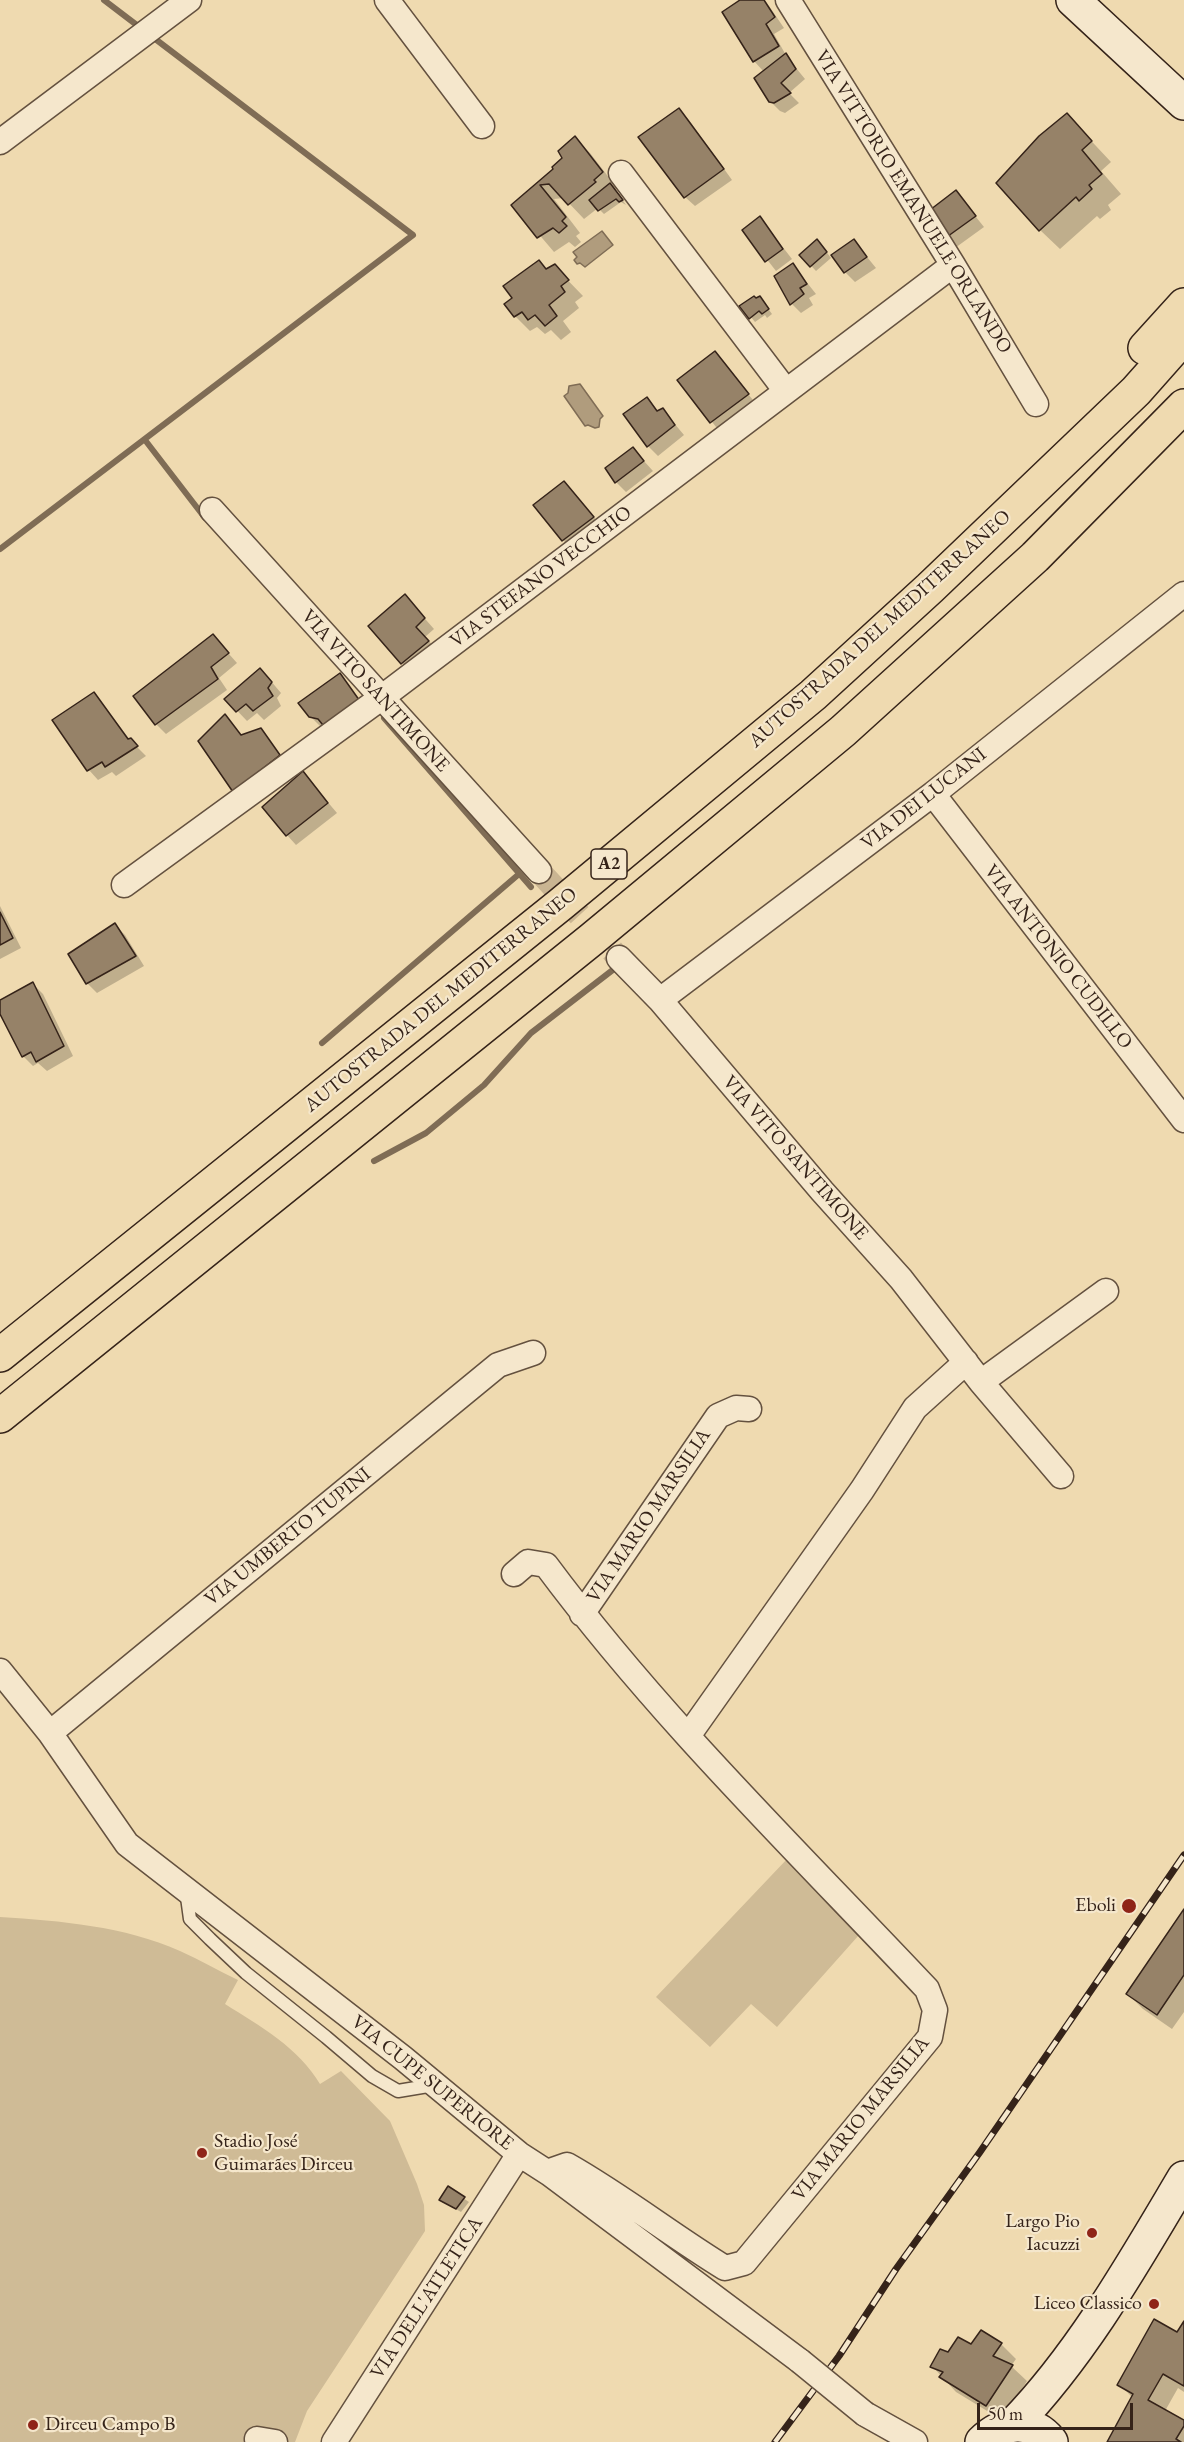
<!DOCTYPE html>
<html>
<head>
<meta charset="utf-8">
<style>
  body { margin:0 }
  #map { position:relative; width:1184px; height:2442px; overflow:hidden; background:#efdab0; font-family:"EB Garamond",serif }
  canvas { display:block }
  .scale { position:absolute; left:977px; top:2403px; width:156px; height:27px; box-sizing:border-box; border:3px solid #352319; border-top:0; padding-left:8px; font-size:18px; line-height:21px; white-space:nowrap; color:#352319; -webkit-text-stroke:4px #f5e7cc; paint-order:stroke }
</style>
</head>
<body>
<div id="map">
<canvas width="1184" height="2442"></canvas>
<div class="scale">50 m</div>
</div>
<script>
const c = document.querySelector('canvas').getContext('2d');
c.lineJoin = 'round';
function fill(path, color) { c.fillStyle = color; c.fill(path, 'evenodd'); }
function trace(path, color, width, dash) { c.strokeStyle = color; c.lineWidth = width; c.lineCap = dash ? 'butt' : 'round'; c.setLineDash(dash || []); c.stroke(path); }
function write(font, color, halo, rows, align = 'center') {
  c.font = font + ' "EB Garamond",serif'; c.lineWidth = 4.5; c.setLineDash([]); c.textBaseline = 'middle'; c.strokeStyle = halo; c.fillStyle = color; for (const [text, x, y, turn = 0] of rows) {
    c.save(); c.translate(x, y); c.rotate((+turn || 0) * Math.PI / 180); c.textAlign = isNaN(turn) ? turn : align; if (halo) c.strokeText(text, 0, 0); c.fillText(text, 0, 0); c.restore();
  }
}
fill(new Path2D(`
  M788,1858L859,1935L777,2027L751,2004L710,2047L656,1997Z
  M0,1917C61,1921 124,1926 180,1951C200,1960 219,1971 238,1980L225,2004C260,2026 299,2048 320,2084L341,2071L390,2121L417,2184L424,2205L425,2231L307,2411L295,2442H0Z`), '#cfbb96');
const water = new Path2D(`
  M602,231L613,245L585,267L580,263L577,264L574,260L577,257L573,252Z
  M580,384L603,416L600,419L599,427L595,428L588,425L585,426L564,396L568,393L569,386Z`);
fill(water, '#b09c7d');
trace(water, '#7f6c55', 1.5);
fill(new Path2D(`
  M743,0H765L784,28L774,34L787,57L805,79L789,93L799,103L785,113L780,111L770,101L764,72L754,61Z
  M679,110L689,120L732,180L695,206L685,197Z
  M1067,115L1111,162L1101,171L1121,194L1108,205L1111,210L1100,219L1097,216L1060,249L1040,230Z
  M575,138L590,153L617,188L615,190L626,205L621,202L604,214L598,208L584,219L564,198L554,199L580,233L576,236L581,242L575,247L569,242L554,252L514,205L555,170L564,159Z
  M956,192L984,227L955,248L945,238Z
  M760,218L792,259L776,271L744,230Z
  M854,241L876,268L855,282L845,272Z
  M822,246L831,258L816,271L801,255Z
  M793,265L816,294L809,298L813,305L801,313L792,304L776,277Z
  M554,266L583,296L575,302L579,308L563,321L571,332L561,340L551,330L545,334L537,327L530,331L515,316L514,298Z
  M764,303L772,314L767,318L765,315L755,322L742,306Z
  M715,353L757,405L720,432L679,380Z
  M647,399L659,412L663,410L684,435L658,456L648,446Z
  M633,449L653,471L626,492L616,482Z
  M573,492L602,527L573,550L563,540Z
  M405,596L434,629L425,637L438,651L412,673L402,663Z
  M213,636L237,663L219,678L227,690L166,734L156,724Z
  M339,675L371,714L327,728L321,727L310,716Z
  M270,680L281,693L277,698L281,706L264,720L257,713L247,721L226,699Z
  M94,694L103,704L130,740L146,756L116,776L112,772L98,780L89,770L54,721Z
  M225,716L242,736L260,729L289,766L234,791Z
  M303,773L337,813L296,845L287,835Z
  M0,906L21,948L0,959Z
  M115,925L125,935L144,966L97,993L87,983L70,954Z
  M33,984L43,994L73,1056L47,1071L38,1063L33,1066L23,1056L0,1010V1002Z
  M1184,1912V2012L1172,2029L1143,2009L1128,1994Z
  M448,2188L469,2202L461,2212L440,2200Z
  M1184,2324V2392L1178,2388L1165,2411L1184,2421V2442H1109L1133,2398L1119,2384L1178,2334Z
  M1001,2344L1016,2359L1011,2366L1027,2381L1002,2420L956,2392L932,2366L948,2354L971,2346Z`), '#0003');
trace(new Path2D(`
  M104,0L142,29
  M145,440L205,518
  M0,549L413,235L150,35
  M384,718L531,887
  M322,1043L519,874
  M374,1161L426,1133L484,1085L531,1033L614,969`), '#7f6c55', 6);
const building = new Path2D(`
  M740,0H764L775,17L766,24L779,46L753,62L722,12Z
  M786,53L796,69L781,83L791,93L774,103L769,102L754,78Z
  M679,108L724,169L684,198L638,137Z
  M1067,113L1092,141L1082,150L1102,174L1089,185L1092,189L1079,201L1076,197L1039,231L996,183L1039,136Z
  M575,136L603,172L594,180L596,182L568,205L549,184L540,185L566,217L562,221L567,226L559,233L553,228L537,238L511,205L553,169L552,167L562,158L558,151Z
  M610,183L623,200L619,202L616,199L598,211L589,200Z
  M956,190L976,216L944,239L926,213Z
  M760,216L783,249L765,262L742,230Z
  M817,239L827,252L810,267L799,255Z
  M854,239L867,257L844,273L831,255Z
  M539,260L546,269L555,264L569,280L561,286L565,292L549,305L557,316L545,326L535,315L528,320L522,312L514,317L504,304L512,298L503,286Z
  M793,263L807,284L800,288L804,294L790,305L774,276Z
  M754,296L756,298L760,296L769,309L762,314L759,311L749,319L739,306Z
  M715,351L749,394L710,423L677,380Z
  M647,397L657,411L663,408L675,425L647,447L623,414Z
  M633,447L644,461L615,483L605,468Z
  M564,481L594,517L562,541L533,505Z
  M405,594L425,618L416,627L429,641L401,664L368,626Z
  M213,634L229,653L211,667L218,679L155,725L133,696Z
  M260,668L272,682L268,688L273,696L253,711L246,704L236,712L224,699Z
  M340,673L362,704L327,730L318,719L309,717L298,703Z
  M94,692L128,739L131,738L138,746L105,767L102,762L87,771L52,720Z
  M225,714L241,735L261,728L280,755L233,792L198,741Z
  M303,771L328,803L286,836L262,807Z
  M0,912L13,938L0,945Z
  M115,923L136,956L86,984L68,954Z
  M33,982L64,1046L36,1062L31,1052L22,1057L0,1014V1000Z
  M1184,1909V1975L1157,2015L1126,1994Z
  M448,2186L465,2197L456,2209L439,2200Z
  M1154,2319L1177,2332L1184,2321V2386L1163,2374L1148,2400L1184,2420V2426L1176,2439L1181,2442H1107L1133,2394L1117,2385Z
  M981,2330L1002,2343L993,2356L1013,2365L986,2406L939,2377L943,2372L930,2367L940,2349L948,2352L958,2337L971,2344Z`);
fill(building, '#968268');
trace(building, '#352319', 1.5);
trace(new Path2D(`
  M539,871L619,958`), '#cab592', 24, [24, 12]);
const lane = new Path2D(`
  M186,1890L190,1919L210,1939L246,1973L326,2037L372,2076L398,2091L434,2085`);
const street = new Path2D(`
  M387,0L482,126
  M788,0L953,265L1036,404
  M0,142L189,0
  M621,173L786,391
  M212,510L539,871
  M933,794L1184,1120
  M124,885L381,698L953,265
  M619,958L660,1000L822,1191L901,1279L981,1382L1061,1476
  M660,1000L933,794L1184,594
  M981,1382L1106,1291
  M514,1574L528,1562L546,1565C659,1717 797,1851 927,1989L935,2010L930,2037L744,2263L725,2268C671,2235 622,2196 567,2165L547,2172
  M582,1614L718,1416L736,1408L749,1409
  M0,1671L50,1733L127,1844L403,2058L519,2154L550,2174L800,2361
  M50,1733L498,1365L533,1353
  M688,1736L862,1490L915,1408L966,1362
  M865,2414L915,2442
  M257,2439L275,2442
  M334,2442L519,2154`);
const secondary = new Path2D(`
  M1073,0L1184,103
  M1014,2424C1082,2354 1134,2262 1184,2178
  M982,2442C1002,2421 1032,2418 1051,2442`);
const highway = new Path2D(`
  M1145,348L1184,305
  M0,1355L561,904L813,695L930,588L1136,391L1184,337
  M0,1416L592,939L843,731L1035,557L1184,406`);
trace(lane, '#64513f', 15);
trace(street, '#64513f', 27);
trace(secondary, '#352319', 36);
trace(highway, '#352319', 36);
trace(lane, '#f5e7cc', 12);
trace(street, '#f5e7cc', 24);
trace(secondary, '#f5e7cc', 33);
trace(highway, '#efdab0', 33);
const rail = new Path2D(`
  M775,2442L839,2356L896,2269L980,2152L1184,1855`);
trace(rail, '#352319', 7);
trace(rail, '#f5e7cc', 4.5, [14]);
const streetBridge = new Path2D(`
  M800,2361L865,2414`);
trace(streetBridge, '#64513f', 27, []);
trace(streetBridge, '#f5e7cc', 24);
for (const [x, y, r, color] of [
  [1129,1906,8,"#8f2418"],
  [202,2153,6,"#8f2418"],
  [1092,2233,6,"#8f2418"],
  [1154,2304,6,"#8f2418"],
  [33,2425,6,"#8f2418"]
]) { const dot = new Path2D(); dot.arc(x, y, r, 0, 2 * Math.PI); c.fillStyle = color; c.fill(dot); trace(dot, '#f5e7cc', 2); }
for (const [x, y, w] of [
  [609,864,36]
]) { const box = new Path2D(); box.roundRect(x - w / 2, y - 15, w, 30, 4.5); c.fillStyle = '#f5e7cc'; c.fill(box); trace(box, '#352319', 1.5); }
write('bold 18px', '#352319', null, [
  ["A2",609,864]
]);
write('20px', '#352319', '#f5e7cc', [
  ["VIA VITTORIO EMANUELE ORLANDO",913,202,58],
  ["VIA STEFANO VECCHIO",541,577,-37],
  ["AUTOSTRADA DEL MEDITERRANEO",880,629,-42],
  ["VIA VITO SANTIMONE",375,691,48],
  ["VIA DEI LUCANI",924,799,-38],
  ["VIA ANTONIO CUDILLO",1058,957,52],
  ["AUTOSTRADA DEL MEDITERRANEO",441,1000,-39],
  ["VIA VITO SANTIMONE",795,1158,49],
  ["VIA MARIO MARSILIA",649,1516,-56],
  ["VIA UMBERTO TUPINI",288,1537,-39],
  ["VIA CUPE SUPERIORE",432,2083,39],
  ["VIA MARIO MARSILIA",861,2119,-51],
  ["VIA DELL'ATLETICA",427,2298,-57]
]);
write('20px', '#352319', '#f5e7cc', [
  ["Eboli",1116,1906],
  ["Stadio José",214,2142,"left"],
  ["Guimarães Dirceu",214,2165,"left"],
  ["Largo Pio",1080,2222],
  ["Iacuzzi",1080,2245],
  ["Liceo Classico",1142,2304],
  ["Dirceu Campo B",45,2425,"left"]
], 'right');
</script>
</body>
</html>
